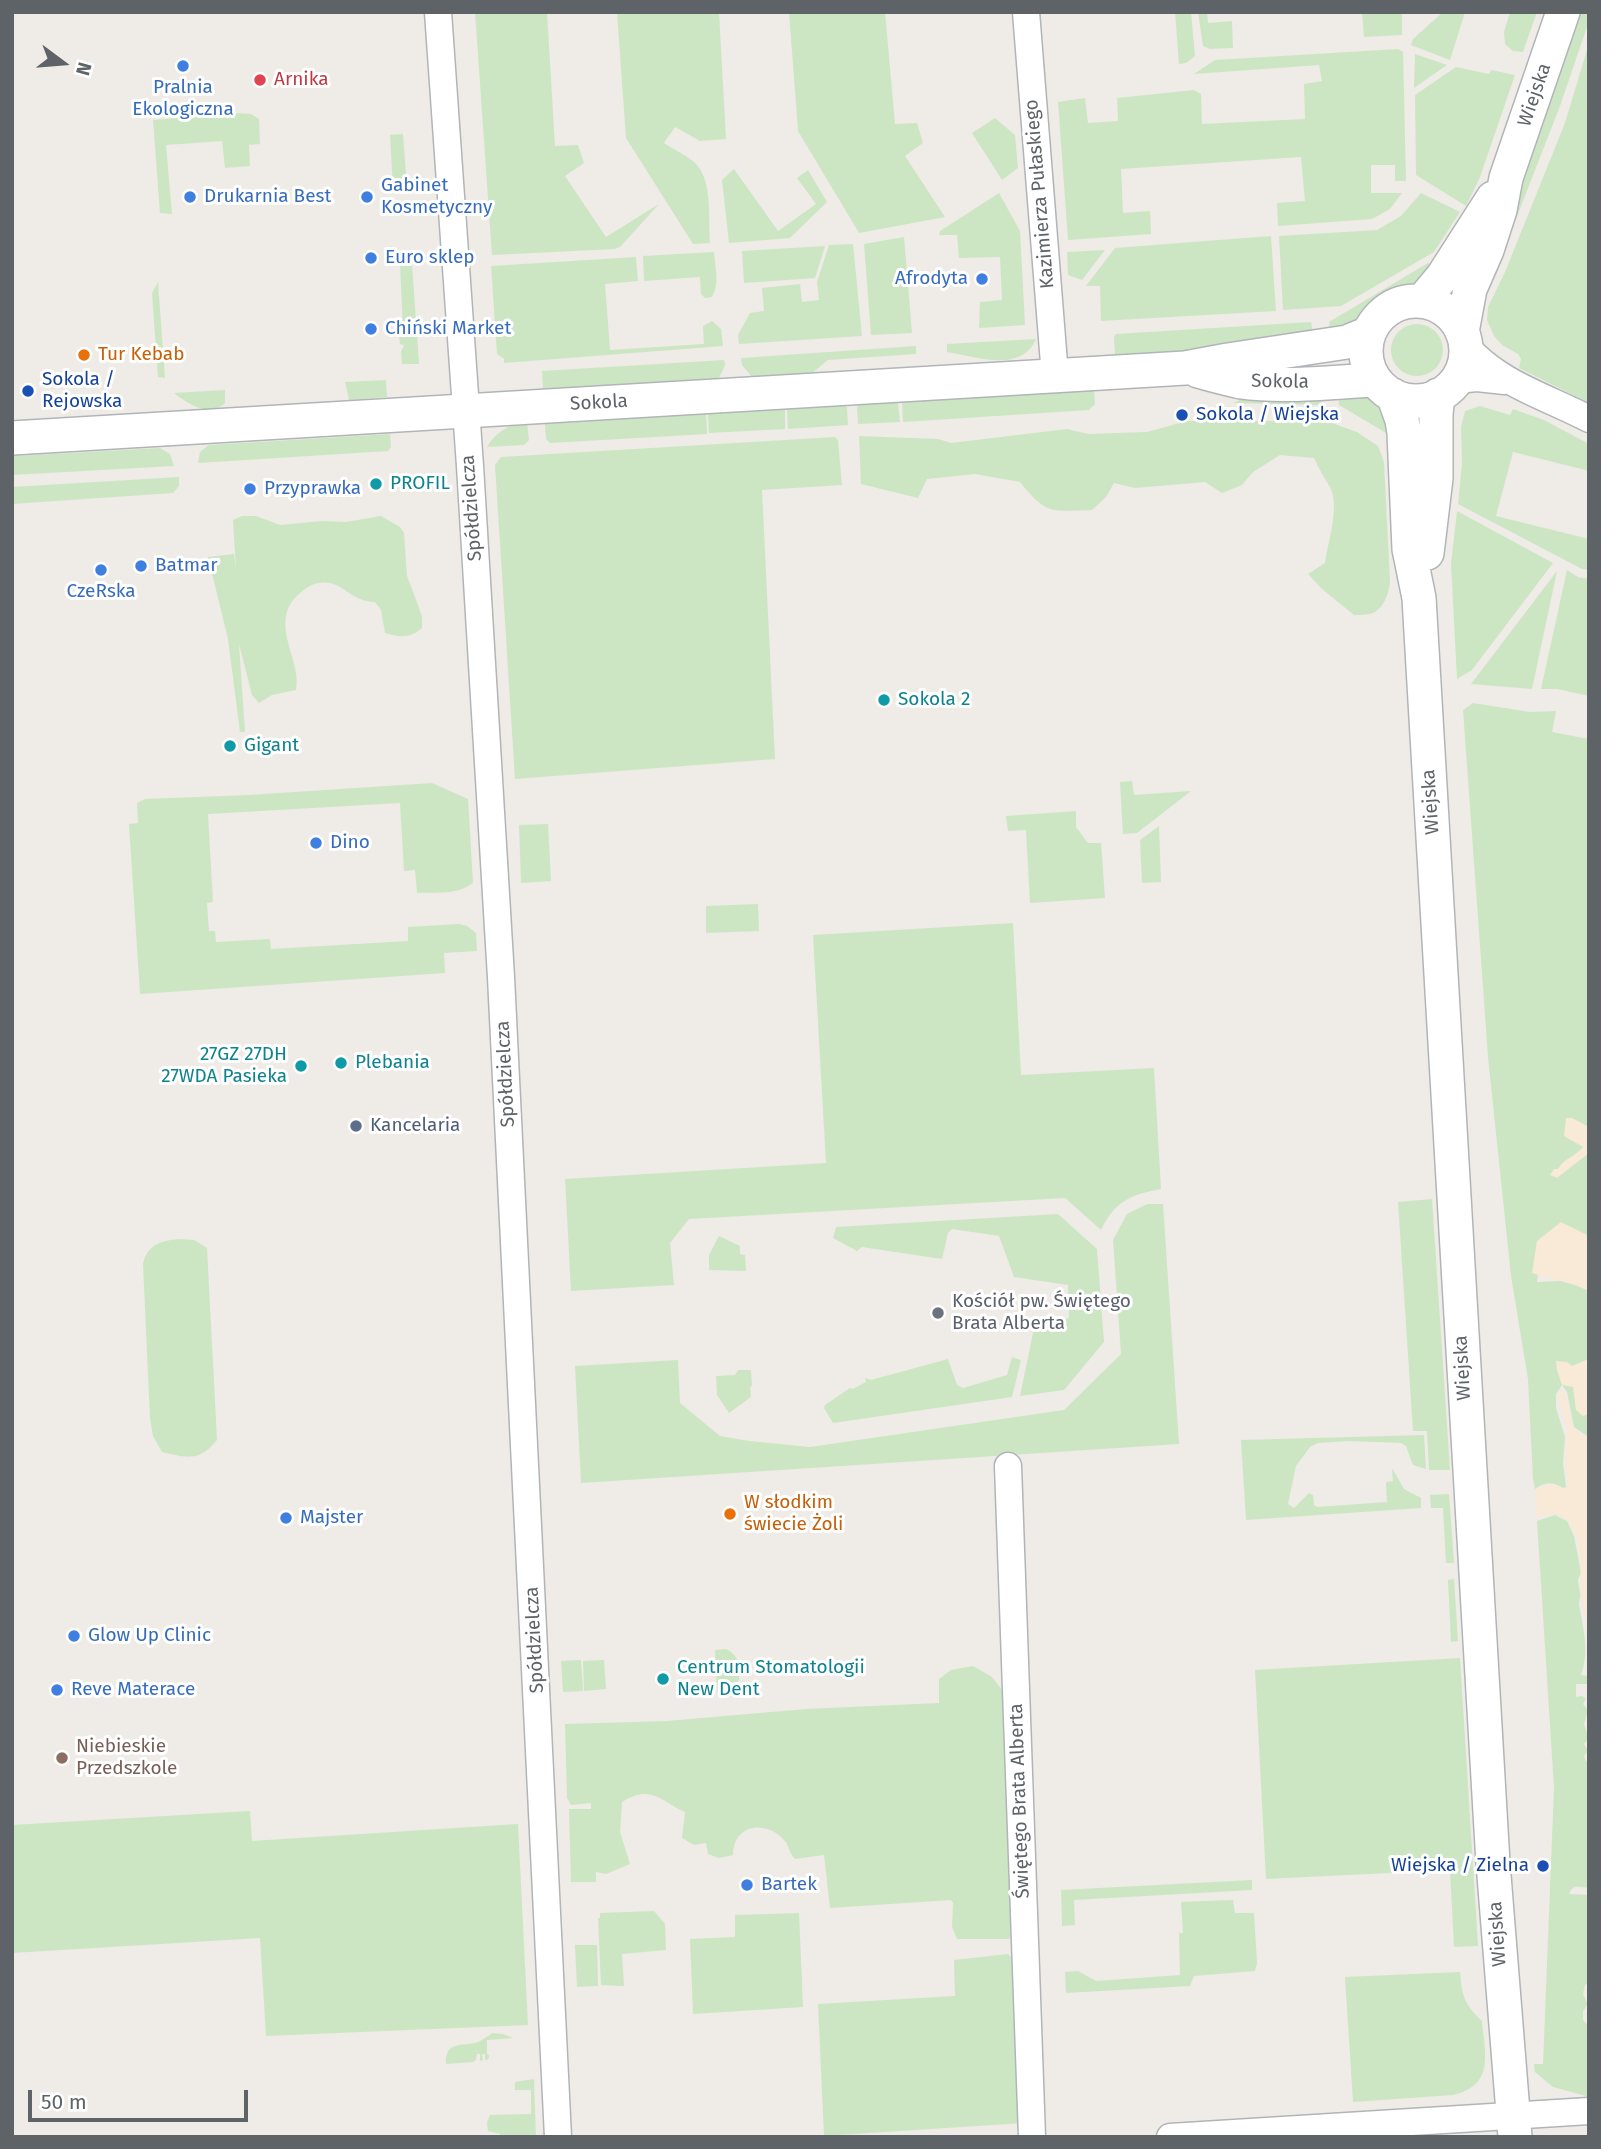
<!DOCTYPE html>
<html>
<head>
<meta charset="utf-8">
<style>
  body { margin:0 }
  #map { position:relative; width:1601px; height:2149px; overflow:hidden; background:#efebe6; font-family:"Fira Sans",sans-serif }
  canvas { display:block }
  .frame { position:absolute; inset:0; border:14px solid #5d6366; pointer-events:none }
  .north { position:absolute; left:28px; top:28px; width:70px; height:70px; -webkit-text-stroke:5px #fff; paint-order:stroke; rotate:106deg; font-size:19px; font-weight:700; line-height:28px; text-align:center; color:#5d6366 }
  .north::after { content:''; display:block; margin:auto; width:24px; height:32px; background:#5d6366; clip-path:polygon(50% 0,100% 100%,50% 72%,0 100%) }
  .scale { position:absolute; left:28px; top:2090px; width:220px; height:32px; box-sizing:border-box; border:4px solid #5d6366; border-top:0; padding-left:9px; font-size:21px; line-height:24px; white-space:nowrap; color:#5d6366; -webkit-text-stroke:5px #fff; paint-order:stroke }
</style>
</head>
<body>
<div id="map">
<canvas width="1601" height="2149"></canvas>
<div class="frame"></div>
<div class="north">N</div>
<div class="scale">50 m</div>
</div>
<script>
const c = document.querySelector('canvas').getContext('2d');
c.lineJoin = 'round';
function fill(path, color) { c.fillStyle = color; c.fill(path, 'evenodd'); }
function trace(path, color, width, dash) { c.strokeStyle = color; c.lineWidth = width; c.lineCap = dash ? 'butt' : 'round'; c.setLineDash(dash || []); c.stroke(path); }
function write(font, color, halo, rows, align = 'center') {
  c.font = font + ' "Fira Sans",sans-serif'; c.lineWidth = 6; c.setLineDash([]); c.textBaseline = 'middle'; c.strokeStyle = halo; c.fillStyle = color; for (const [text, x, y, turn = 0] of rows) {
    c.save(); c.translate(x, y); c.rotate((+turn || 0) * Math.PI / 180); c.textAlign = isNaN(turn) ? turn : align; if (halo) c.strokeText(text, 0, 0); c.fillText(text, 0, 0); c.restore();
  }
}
fill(new Path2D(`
  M475,12H547L555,146L578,145L584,163L565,176L606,237L659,204L621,246L615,249L492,255Z
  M617,12H719L726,139L700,141L675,127L664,143C674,150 689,156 697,165C713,184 708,220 710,243L693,244L626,138Z
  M789,12H885L895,124L917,123L923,143L905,156L945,217L859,233L798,131Z
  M1175,12H1191L1195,56L1186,63L1179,64Z
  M1198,12H1207L1208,23L1232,21L1233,48L1210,49L1203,46Z
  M1362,12H1402V35L1364,37Z
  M1443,12H1465L1450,60L1411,45L1413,39Z
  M1510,12H1537L1523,52L1513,51L1505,44L1504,32Z
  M1580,12H1589V21L1560,106L1495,273L1505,232Z
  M1589,43V403L1519,368L1521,359L1518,354L1502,345L1494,336L1487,320L1488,307L1505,272L1565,123Z
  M1398,49L1403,52L1406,181H1395V165H1371V193H1402L1390,209L1372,219L1278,226L1277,203L1305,201L1301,157L1121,169L1123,213L1150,211L1151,234L1068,240L1058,102L1085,98L1088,123L1118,121L1117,98L1194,90L1201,94L1202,124L1305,119L1304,84L1322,81L1319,65L1194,74L1215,60Z
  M1415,54L1447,65L1414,88Z
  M1456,67L1489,74L1491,70L1515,75L1480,177L1466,206L1416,175L1415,95Z
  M236,113L251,114L259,119L260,144L249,145L250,166L225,168L222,141L166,145L172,214L160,213L153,120Z
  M995,118L1015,135L1018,168L1002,180L972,133Z
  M403,134L407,188L393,189L390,135Z
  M734,169L778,231L816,204L797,178L808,170L827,202L790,238L729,243L722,180Z
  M999,193L1020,231L1025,325L979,328L980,302L1002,300L1000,257L959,258L957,235H939L940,231Z
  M1421,193L1460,212L1434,252L1341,306L1283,310L1279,236L1377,230L1401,216Z
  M1271,236L1276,311L1101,321L1100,286H1086L1115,248Z
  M904,237L912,333L871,335L864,244Z
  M853,244L862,336L739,344L738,335L750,313L764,311L762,288L800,284L802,302L819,300L817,282L829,245Z
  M825,246L815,278L744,283L742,251Z
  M1105,250L1082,280L1068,275L1067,252Z
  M714,252C715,267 720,284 712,297L705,298L701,294L700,277L644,281L643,256Z
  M636,257L638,281L605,284L610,350L704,344L703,326L712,321L721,329L723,346L504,363V359L497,354L491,266Z
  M1428,263L1436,268L1419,285L1384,298L1358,322L1331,336L1329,322Z
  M400,264H412L419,364H402L401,352L404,345L400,344L399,338L403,330Z
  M158,282L165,378L158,377L152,293Z
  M1311,322L1314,338L1244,347L1115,355L1114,337L1116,334Z
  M1391 350a26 26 0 1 1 52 0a26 26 0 1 1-52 0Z
  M1036,339C1021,374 975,356 947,352V344Z
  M916,346V354L828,360L810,375L751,376L742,365L741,358Z
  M724,360L725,365L719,378L543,389L542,371Z
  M386,380L387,397L349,400L345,382Z
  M225,390V403C209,418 188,404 174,393Z
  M1094,390L1095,404L1089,410L903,422L902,401Z
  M1338,390C1380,397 1381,400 1396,439L1339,405Z
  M1320,392L1321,405L1233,403L1256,393Z
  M898,402L900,422L858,424L857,407L860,404Z
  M844,405L847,407L848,425L788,429L787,409Z
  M1480,406L1510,415L1513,409L1544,420L1589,444V471L1513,452L1496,516L1589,539V570L1582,569L1458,504L1462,463L1461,427L1465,411Z
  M785,409V429L709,433L708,414Z
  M706,414L707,434L550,443L546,439L545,424Z
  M1187,421H1326L1357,432L1378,446L1384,462L1390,582C1389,593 1384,608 1373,613C1368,615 1359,615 1354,615L1322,589L1308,574L1325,563C1328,541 1340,507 1330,487C1324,477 1319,469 1314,458L1280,455L1253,472L1242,485L1222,493L1205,482L1135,488L1114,483L1106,497L1092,510C1052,511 1047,516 1020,482L975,474L927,479L918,498L861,484L859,436L938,439L951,443L1067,429L1088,434L1147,432Z
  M520,422H527L529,440L524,445L487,447C495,433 506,427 520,422Z
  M390,434L391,447L388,451L198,463L200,452L209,445Z
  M835,437L838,440L842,485L762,490L775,759L515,779L495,465L501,457Z
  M160,448L170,454L174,466L12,475V457L15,456Z
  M179,477V486L173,493L12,504V487Z
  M1457,511L1553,563L1472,670L1457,679L1451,564Z
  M242,516H256L280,525L322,521L346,522L381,516L400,527L404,533L407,576L422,616V628C410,639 399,637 385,633L381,610L375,602C352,601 345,586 330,583C318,581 309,585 300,593C266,621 303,661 296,690L272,695L259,703L252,695L239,644L245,732H240L228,639L208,557L234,554L236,570L233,520Z
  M1567,570L1578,577L1589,579V696L1557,689H1541Z
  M1557,571L1532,689L1471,684Z
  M1473,703L1530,712L1556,711L1552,732L1589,739V1236L1542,1243L1537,1282L1579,1280L1589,1285V1437L1574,1427L1567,1392L1562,1385L1556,1394V1408L1565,1437L1563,1463L1566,1487L1563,1488C1552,1481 1545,1482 1535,1489L1533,1479L1528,1379L1511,1276L1488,1057L1463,710Z
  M1132,781L1134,795L1191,791L1137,833L1123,834L1120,782Z
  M432,783L468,799L473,883C458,895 435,892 417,893L415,870L404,871L400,803L208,814L213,902L207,903L209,931H215L216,942L270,939L271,949L408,941V927L459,924L467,926L476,933L477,951L444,953L445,973L140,994L129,824L138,823L137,803L145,799L249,795Z
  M1076,811V827L1088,843H1101L1105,898L1030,903L1026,830L1008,831L1006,816Z
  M548,824L551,881L521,883L519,825Z
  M1159,826L1161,882L1142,883L1140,840Z
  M758,904L759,931L706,933V906Z
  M1013,923L1021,1075L1154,1068L1161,1189C1130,1195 1115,1201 1101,1230L1065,1198L689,1219L670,1243L674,1285L571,1291L565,1179L826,1163L813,935Z
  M1432,1199L1450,1470H1429L1427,1431H1413L1398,1202Z
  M1147,1204H1163L1179,1444L581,1483L575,1366L678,1360L680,1403L720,1436L749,1441L810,1447L1064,1410L1121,1354L1113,1240L1127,1214Z
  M1058,1214L1097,1249L1104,1342L1064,1390L1020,1396L1034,1328L1069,1318L1068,1285L1014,1277L999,1236L952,1229L948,1233L942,1259L862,1247L857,1251L833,1238L836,1227Z
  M719,1236L740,1246V1254L745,1255L746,1271L709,1270V1255Z
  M181,1239L194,1240L207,1248L217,1440C199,1462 188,1458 162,1452L153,1436L150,1418L143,1264C147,1244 163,1240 181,1239Z
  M1012,1357L1021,1360L1012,1397L833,1423L824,1408L825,1405L850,1388L853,1389L866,1382L865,1378L871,1380L948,1359L957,1385L963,1388L1007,1375Z
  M738,1370H751L752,1386L750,1387L751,1397L729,1413L717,1395L716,1376L735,1375Z
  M1424,1435L1426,1469L1413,1465L1406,1446L1401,1443L1348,1441L1318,1443L1310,1447L1296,1466L1288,1504L1294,1508L1309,1493L1313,1495L1314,1505L1317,1507L1387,1502L1386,1482L1393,1481L1392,1468L1404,1489L1421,1498V1508L1246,1520L1241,1440Z
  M1449,1494L1454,1563H1446L1443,1508H1431L1430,1495Z
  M1555,1515L1567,1521L1574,1536L1581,1573C1576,1583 1579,1582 1580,1593C1581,1596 1579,1600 1579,1604C1583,1629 1590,1650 1581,1675L1588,1676V1684H1576V1697L1582,1696L1586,1699L1583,1704L1588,1710L1584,1724L1589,1738L1584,1744L1588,1751L1584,1756L1586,1761H1589V1887C1579,1889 1574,1882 1569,1894L1589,1895V1983L1585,1985L1583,1994L1588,2004L1583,2011V2020L1589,2026V2096H1586L1553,2087L1535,2072L1534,2064H1543L1554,1788L1537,1521Z
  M1454,1579L1458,1641L1451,1642L1448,1580Z
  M726,1649C739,1655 740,1666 739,1680L727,1691L717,1692L715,1650Z
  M1460,1658L1478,1946L1454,1947L1450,1870L1266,1879L1255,1670Z
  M581,1660L583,1691L563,1692L561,1661Z
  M604,1660L606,1689L584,1691L583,1661Z
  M973,1666L992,1677L1006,1695L1007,1818L1011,1914L1012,1935L1009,1939H957L952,1927L953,1903L951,1900L830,1908L824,1855L795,1859C789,1853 789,1845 784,1840C765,1819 733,1825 733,1855L719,1858L708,1854L706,1843L694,1845L682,1838L685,1812C659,1800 651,1784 622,1802L620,1832L630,1864L606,1874L596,1872V1882H571L569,1809H591V1803L571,1805L567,1798L565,1724L667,1721L806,1709L939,1703V1679L951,1670Z
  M250,1811L252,1841L518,1824L528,2025L266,2036L260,1938L12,1953V1825Z
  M1252,1880V1890L1074,1900L1075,1925L1062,1926L1061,1890Z
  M1233,1900L1235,1913H1254L1257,1963L1255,1971L1194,1976L1190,1986L1066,1993L1065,1972L1078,1971L1096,1981L1180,1975L1179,1933H1183L1181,1902Z
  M654,1911L665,1924L666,1950L622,1954L624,1986L601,1985L598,1918H600V1913Z
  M799,1913L803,2007L693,2014L690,1939L735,1937V1915Z
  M575,1945H597L598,1986L577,1987Z
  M1008,1954L1015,1961L1023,2123L824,2136L818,2004L955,1996L954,1960Z
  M1460,1972C1462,1996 1464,2004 1482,2021C1485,2055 1495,2085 1453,2095L1353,2102L1345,1977Z
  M492,2033L503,2034L513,2038L487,2040V2054L489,2055V2058L487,2060H485V2054H482L483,2060L480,2061V2054H477L476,2060L473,2062L446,2064C445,2040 462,2047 478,2042C482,2040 488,2036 492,2033Z
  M534,2079L536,2137H500V2134L488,2131L487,2122L490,2115L531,2114V2090H515V2082Z`), '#cce6c3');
fill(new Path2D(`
  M1566,1118H1572L1589,1127V1153L1557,1178L1550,1175L1554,1169H1558C1564,1158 1575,1157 1583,1147L1564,1136Z
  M1561,1222L1589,1236V1291L1575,1285L1532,1273L1537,1241Z
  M1586,1360H1589V1414L1583,1416L1576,1410L1573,1387L1562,1385L1557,1370L1556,1361L1567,1362L1572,1366Z
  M1560,1391L1565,1394L1573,1429L1589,1439V1644C1588,1630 1585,1616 1582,1601C1578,1573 1588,1528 1557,1513L1537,1517L1535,1491L1549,1484L1566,1489L1568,1486L1565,1461L1567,1430L1559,1399Z`), '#f9e9d7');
const minor = new Path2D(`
  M438,12L470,466L501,977L558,2137
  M1026,12L1055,376
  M1465,345C1499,384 1545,396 1589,419
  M1456,380L1477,378L1505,381
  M1008,1466L1032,2137
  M1170,2137L1589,2111`);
const tertiary = new Path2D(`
  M1422,301L1443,276L1493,198
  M1366 351a50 50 0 1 1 100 0a50 50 0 1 1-100 0Z
  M1462,332L1470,289L1487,250L1500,210L1506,178L1563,12
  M1198,371C1212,375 1227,379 1241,382C1285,388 1331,382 1375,380
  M1393,395L1402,420L1404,433L1409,549L1419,598L1493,1863L1515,2137
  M12,438L1185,368L1228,360L1347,342L1369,333
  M1427,553L1436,478V414L1438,395`);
trace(minor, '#b1b5b8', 29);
trace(tertiary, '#b1b5b8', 36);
trace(minor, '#fff', 26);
trace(tertiary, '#fff', 33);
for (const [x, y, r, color] of [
  [183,66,7,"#3f7fe0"],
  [260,80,7,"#e0444e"],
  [190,197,7,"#3f7fe0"],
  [367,197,7,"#3f7fe0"],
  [371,258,7,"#3f7fe0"],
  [982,279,7,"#3f7fe0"],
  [371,329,7,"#3f7fe0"],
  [84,355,7,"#e8710a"],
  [28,391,7,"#1a4fb4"],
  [1182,415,7,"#1a4fb4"],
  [376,484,7,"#0f9aa8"],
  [250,489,7,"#3f7fe0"],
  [141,566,7,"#3f7fe0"],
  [101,570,7,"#3f7fe0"],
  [884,700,7,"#0f9aa8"],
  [230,746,7,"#0f9aa8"],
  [316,843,7,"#3f7fe0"],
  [341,1063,7,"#0f9aa8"],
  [301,1066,7,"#0f9aa8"],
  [356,1126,7,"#5c6f8a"],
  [938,1313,7,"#6b7280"],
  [730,1514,7,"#e8710a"],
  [286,1518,7,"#3f7fe0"],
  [74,1636,7,"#3f7fe0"],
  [663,1679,7,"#0f9aa8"],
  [57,1690,7,"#3f7fe0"],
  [62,1758,7,"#8d6e63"],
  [1543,1866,7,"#1a4fb4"],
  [747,1885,7,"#3f7fe0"]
]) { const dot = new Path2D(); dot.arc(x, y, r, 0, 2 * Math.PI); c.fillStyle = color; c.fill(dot); trace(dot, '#fff', 2.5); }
write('19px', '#be3a42', '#fff', [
  ["Arnika",274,80]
], 'left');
write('19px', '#366cbe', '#fff', [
  ["Pralnia",183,88,"center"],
  ["Ekologiczna",183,110,"center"],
  ["Gabinet",381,186],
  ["Kosmetyczny",381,208],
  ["Drukarnia Best",204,197],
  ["Euro sklep",385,258],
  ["Afrodyta",968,279,"right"],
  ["Chiński Market",385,329],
  ["Przyprawka",264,489],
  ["Batmar",155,566],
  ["CzeRska",101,592,"center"],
  ["Dino",330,843],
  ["Majster",300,1518],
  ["Glow Up Clinic",88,1636],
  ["Reve Materace",71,1690],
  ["Bartek",761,1885]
], 'left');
write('19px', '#5d6366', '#fff', [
  ["Wiejska",1535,95,-71],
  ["Kazimierza Pułaskiego",1040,194,-95],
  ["Sokola",1280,382,1],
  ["Sokola",599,403,-3],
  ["Spółdzielcza",472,508,-94],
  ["Wiejska",1431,802,-94],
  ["Spółdzielcza",506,1074,-93],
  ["Wiejska",1463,1368,-93],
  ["Spółdzielcza",535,1640,-93],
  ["Świętego Brata Alberta",1020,1801,-92],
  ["Wiejska",1498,1934,-94]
]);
write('19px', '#c56008', '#fff', [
  ["Tur Kebab",98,355],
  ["W słodkim",744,1503],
  ["świecie Żoli",744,1525]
], 'left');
write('19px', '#164399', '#fff', [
  ["Sokola /",42,380],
  ["Rejowska",42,402],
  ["Sokola / Wiejska",1196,415],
  ["Wiejska / Zielna",1529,1866,"right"]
], 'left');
write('19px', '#0d838f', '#fff', [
  ["PROFIL",390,484],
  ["Sokola 2",898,700],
  ["Gigant",244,746],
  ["27GZ 27DH",287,1055,"right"],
  ["27WDA Pasieka",287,1077,"right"],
  ["Plebania",355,1063],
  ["Centrum Stomatologii",677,1668],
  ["New Dent",677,1690]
], 'left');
write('19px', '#4e5e75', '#fff', [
  ["Kancelaria",370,1126]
], 'left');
write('19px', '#5b616d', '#fff', [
  ["Kościół pw. Świętego",952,1302],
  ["Brata Alberta",952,1324]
], 'left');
write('19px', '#785e54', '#fff', [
  ["Niebieskie",76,1747],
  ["Przedszkole",76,1769]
], 'left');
</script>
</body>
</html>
